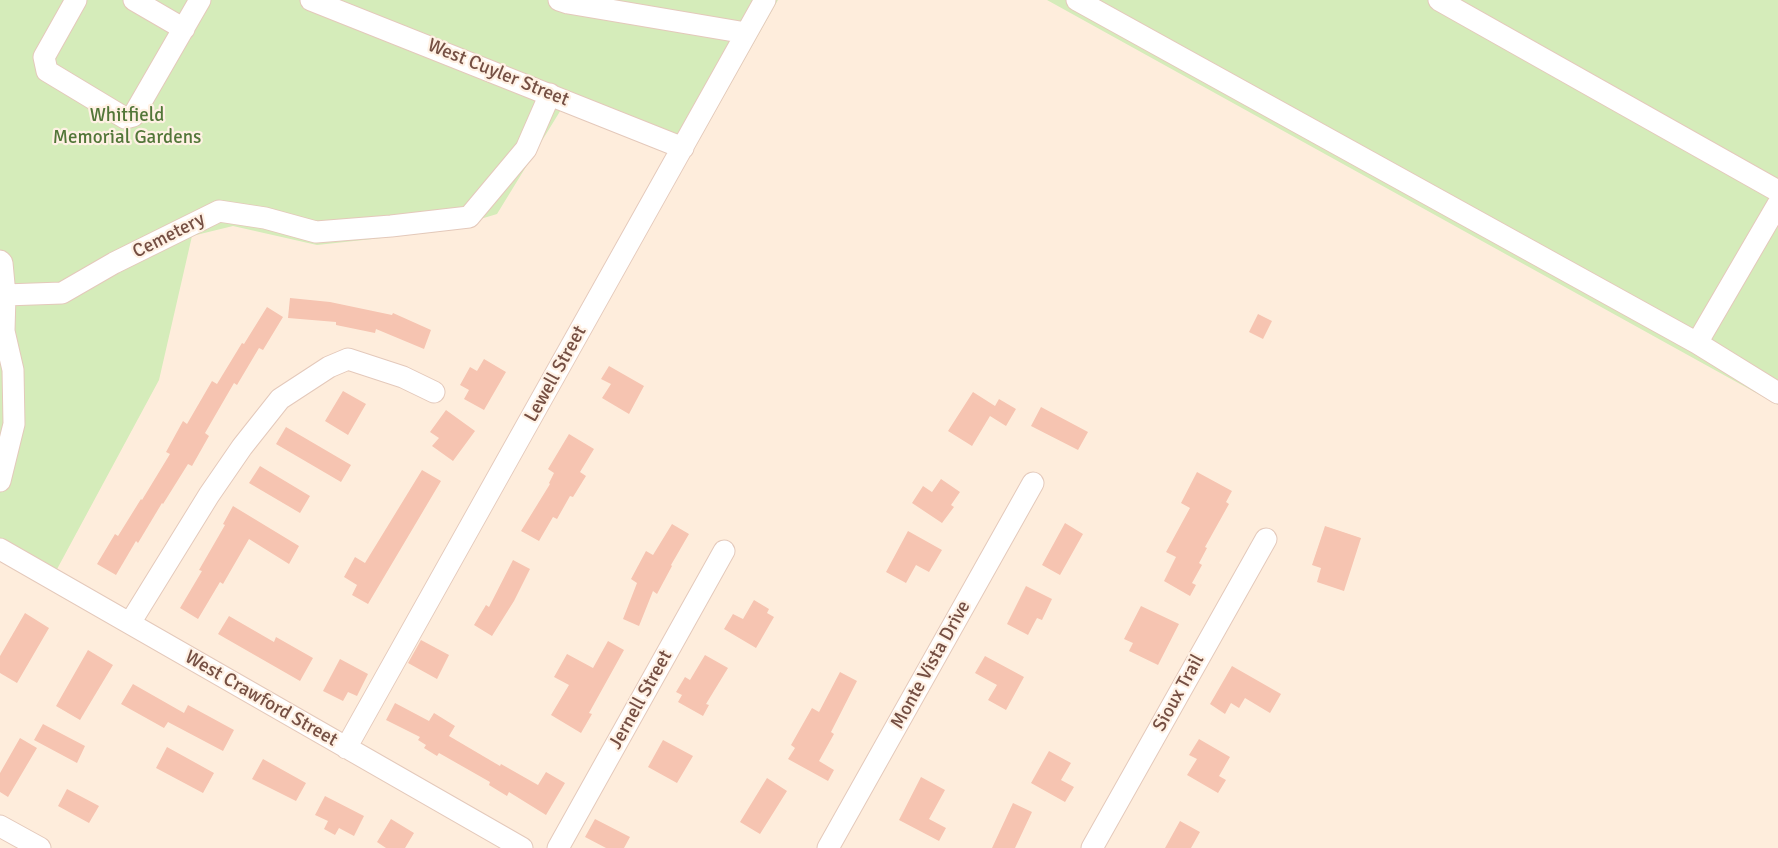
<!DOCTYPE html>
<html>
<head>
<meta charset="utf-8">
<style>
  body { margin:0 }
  canvas { display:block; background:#feeddc }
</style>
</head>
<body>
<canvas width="1778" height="848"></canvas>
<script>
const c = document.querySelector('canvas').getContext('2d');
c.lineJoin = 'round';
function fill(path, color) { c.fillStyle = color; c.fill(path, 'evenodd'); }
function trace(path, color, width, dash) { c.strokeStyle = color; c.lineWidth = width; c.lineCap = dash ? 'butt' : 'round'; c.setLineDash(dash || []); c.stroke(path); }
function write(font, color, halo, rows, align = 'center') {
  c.font = font + ' Signika,sans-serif'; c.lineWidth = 4.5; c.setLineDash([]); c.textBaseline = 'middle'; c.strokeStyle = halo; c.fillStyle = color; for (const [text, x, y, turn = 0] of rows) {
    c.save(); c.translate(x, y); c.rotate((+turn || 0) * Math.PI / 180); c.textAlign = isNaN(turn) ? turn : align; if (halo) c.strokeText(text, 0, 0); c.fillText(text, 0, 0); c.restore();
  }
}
fill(new Path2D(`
  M0,0H778L689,158L562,108L497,214L437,232L317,245L233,226L192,236L159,380L56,571L0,540Z
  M1047,0H1778V405Z`), '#d5ecba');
fill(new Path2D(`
  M290,298L330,302L392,315L393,313L431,330L424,349L376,329L375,333L336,325V322L288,318Z
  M267,307L283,317L263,350L259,348L237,385L234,383L205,433L209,436L192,466L188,464L163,504L162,503L138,543L136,541L116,575L97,564L115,534L118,536L141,499L142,500L170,454L166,452L183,421L187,424L212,381L217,384L242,343L244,344Z
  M1258,314L1272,321L1263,339L1249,332Z
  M484,359L506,372L484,410L464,399L469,390L460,385L470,367L477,371Z
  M609,366L644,386L629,414L602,398L611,384L601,379Z
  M343,391L366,404L348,435L325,421Z
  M973,392L995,406L999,399L1016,409L1006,426L990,416L972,446L948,431Z
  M1041,407L1088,432L1078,450L1031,426Z
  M446,410L475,431L453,461L432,446L439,438L430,432Z
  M286,427L351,465L341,482L276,444Z
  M569,434L594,449L580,472L586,476L573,497L570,496L557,519L553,517L539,541L521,531L550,484L549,483L554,473L548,469Z
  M260,466L310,496L300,513L249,483Z
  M422,470L441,481L368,604L352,595L357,585L344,577L355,557L365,563Z
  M1197,472L1232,491L1226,502L1229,504L1205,547L1207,548L1199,563L1202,565L1192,583L1196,585L1190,596L1164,581L1176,557L1166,552L1190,508L1181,503Z
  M941,479L960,492L951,505L954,507L942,523L912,503L923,486L932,492Z
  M233,506L299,546L289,564L249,539L223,584L220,582L198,619L180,608L202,571L199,570L225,525L223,524Z
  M1065,523L1083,534L1060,575L1042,565Z
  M672,524L689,534L671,565L672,566L657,594L653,591L639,626L623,619L637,583L631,579L646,551L653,555Z
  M1325,526L1361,538L1344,591L1317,582L1321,568L1312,565Z
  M908,531L942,550L929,572L916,565L906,583L886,572Z
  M513,560L530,569L514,601L492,636L474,625L486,605L489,607Z
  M1026,586L1052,599L1042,620L1037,618L1028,635L1007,624Z
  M754,600L769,609L767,613L774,617L756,648L724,629L733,614L743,619Z
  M1141,606L1179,624L1158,665L1129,651L1133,643L1124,639Z
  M25,613L49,628L17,683L0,673V656Z
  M229,616L274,642L276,637L313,658L300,681L218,634Z
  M421,640L449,655L437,679L408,663Z
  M608,641L624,650L589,713L592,714L581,733L551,715L569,685L554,677L567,654L593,668Z
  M88,650L113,665L80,720L56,706Z
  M705,655L728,668L706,704L709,705L703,716L678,702L682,695L676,692L685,677L690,680Z
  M985,656L1024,677L1006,710L988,700L997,685L975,673Z
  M340,659L368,674L357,696L348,692L343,701L323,691Z
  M1232,666L1281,694L1270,713L1245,698L1239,708L1231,703L1225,714L1210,704Z
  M840,672L857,681L831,732L834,734L819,761L834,770L828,781L788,759L795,748L791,745L812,708L819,712Z
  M133,684L184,713L188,705L234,730L223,751L168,722L164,728L121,704Z
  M395,703L429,721L434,713L455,726L449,736L500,766L501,764L538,785L546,772L565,783L546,815L509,792L507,796L489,785L490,782L439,753L437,756L424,748L426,745L418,740L420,737L386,720Z
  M43,724L85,746L77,763L34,740Z
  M20,738L37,748L8,797L0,792V773Z
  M1199,739L1230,757L1219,776L1226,780L1218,793L1187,775L1197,759L1189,755Z
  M663,740L693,756L677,783L648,767Z
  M167,747L214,773L203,793L156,768Z
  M1049,751L1071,763L1061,780L1074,787L1065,802L1031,783Z
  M263,759L306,783L296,801L252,779Z
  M921,777L945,790L929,819L946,828L939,841L899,820Z
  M767,778L787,791L760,834L740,822Z
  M67,789L99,806L89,823L58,806Z
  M325,796L364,816L354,836L339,828L335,835L324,829L328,821L315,815Z
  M1013,803L1032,812L1015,848H992Z
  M391,819L414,833L405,848H386L377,842Z
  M595,819L630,837L624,848H606L585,837Z
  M1180,821L1200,832L1191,848H1165Z`), '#f6c4b1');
const minor = new Path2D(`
  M76,0L44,57L47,71L125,118L133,116L200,0
  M134,0L184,29
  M311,0L683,148
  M559,0L568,3L746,33
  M1077,0L1697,343L1778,393
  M1439,0L1778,191
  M0,261L2,263L5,295L0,296
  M1697,343L1778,204
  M0,481L14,424L13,370L4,331L5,295L62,293L114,263L219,211L265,218L316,232L391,226L469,217L526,149L550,94
  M0,549L522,848
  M130,623L209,495L242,447L280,399L329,367L348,359L403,377L434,392
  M346,748L765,0
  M0,826L40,848
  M558,848L724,551
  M828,848L1033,483
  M1092,848L1266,539`);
trace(minor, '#e4c9bb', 23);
trace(minor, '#fff', 21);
write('19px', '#754f43', '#fff1e4', [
  ["West Cuyler Street",498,73,22],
  ["Cemetery",169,236,-27],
  ["Lewell Street",556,374,-61],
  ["Monte Vista Drive",931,665,-61],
  ["Sioux Trail",1179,693,-61],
  ["West Crawford Street",261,699,30],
  ["Jernell Street",641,700,-61]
]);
write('19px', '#527638', '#fff1e4', [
  ["Whitfield",127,116],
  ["Memorial Gardens",127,138]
]);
</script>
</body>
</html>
